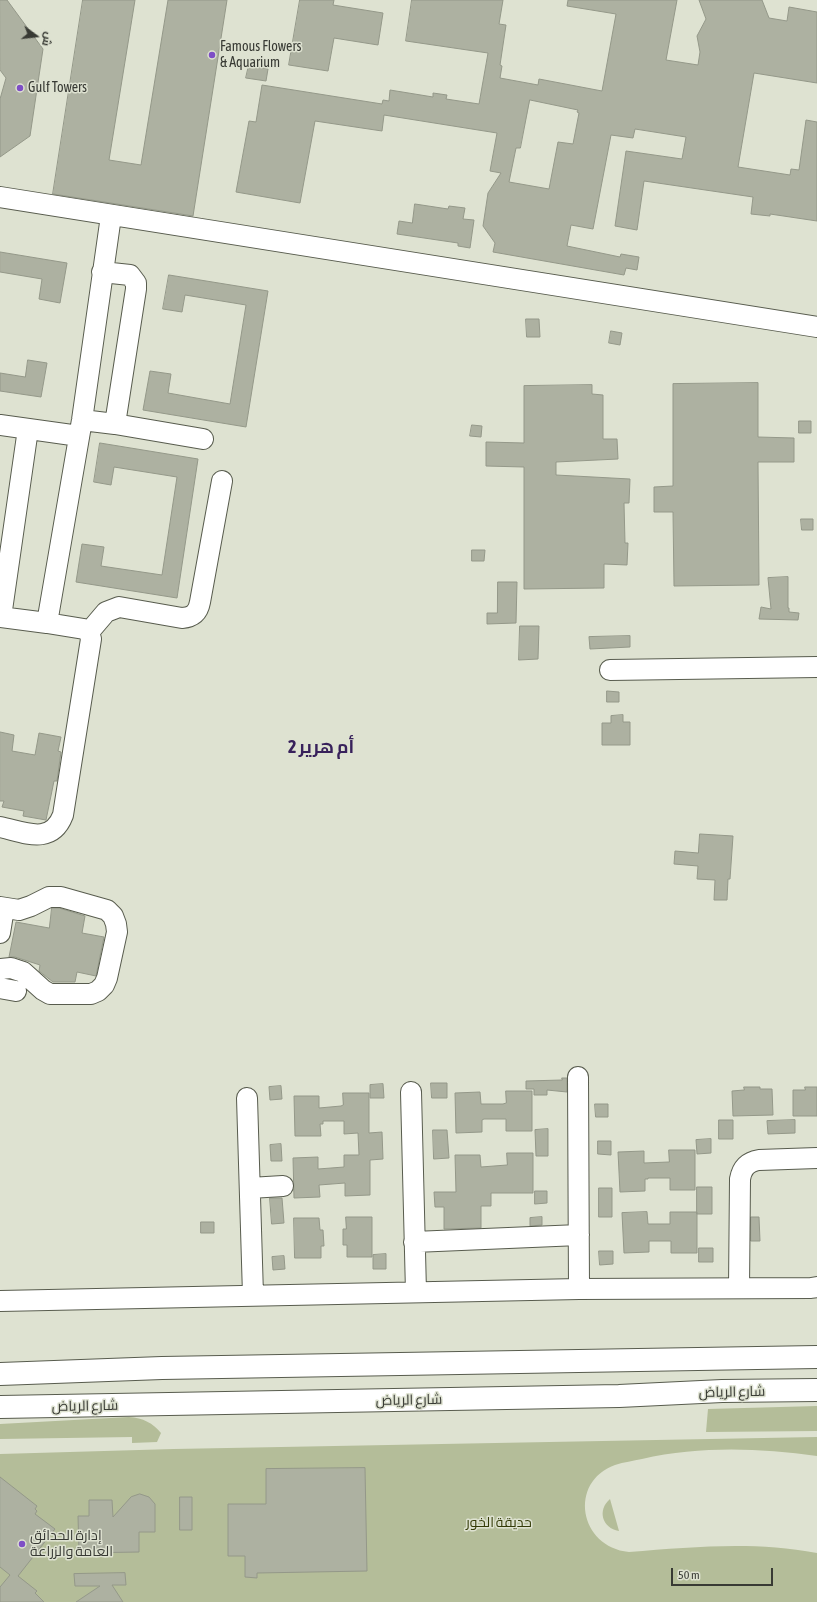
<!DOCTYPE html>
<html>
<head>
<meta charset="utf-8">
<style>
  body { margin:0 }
  #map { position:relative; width:817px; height:1602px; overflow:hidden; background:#dee2d1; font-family:"Asap Condensed",Cairo,sans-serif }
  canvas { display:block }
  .north { position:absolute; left:16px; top:16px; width:40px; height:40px; -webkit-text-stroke:3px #dee2d1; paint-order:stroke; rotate:105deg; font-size:11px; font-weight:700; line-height:16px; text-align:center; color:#383a34 }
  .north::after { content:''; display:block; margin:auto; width:14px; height:18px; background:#383a34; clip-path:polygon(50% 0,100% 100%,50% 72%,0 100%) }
  .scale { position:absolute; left:671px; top:1568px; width:102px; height:18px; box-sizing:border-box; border:2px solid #383a34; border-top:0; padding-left:5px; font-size:12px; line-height:14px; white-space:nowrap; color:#383a34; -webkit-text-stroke:3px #dee2d1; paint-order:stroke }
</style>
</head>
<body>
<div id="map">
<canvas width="817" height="1602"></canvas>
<div class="north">ش</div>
<div class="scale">50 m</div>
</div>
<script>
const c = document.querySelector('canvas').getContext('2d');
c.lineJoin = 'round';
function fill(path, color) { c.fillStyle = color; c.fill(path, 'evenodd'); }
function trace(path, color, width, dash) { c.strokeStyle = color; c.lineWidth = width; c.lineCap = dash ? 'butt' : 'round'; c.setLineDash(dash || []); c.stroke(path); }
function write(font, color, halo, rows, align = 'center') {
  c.font = font + ' "Asap Condensed",Cairo,sans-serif'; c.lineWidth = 3; c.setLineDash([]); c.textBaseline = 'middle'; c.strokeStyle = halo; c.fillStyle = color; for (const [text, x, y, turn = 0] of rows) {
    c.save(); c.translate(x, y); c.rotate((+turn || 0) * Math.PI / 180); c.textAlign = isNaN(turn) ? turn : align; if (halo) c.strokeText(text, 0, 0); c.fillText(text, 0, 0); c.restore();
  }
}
fill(new Path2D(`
  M817,1406V1431L706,1432L708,1409Z
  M129,1417C143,1418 153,1423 161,1433L157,1442L132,1443V1437L0,1439V1424Z
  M817,1437V1456C758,1448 700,1446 642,1459C633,1461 624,1462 615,1465C568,1482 579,1547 629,1552C694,1547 752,1541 817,1553V1602H17L0,1586V1454L174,1449Z
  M610,1499L619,1531C602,1528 597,1510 610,1499Z`), '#b4bd99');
const building = new Path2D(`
  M0,0H7L43,49L30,136L0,157V99L6,78L0,70Z
  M83,0H135L109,160L141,165L168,0H227L193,216L53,194Z
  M300,0H334L333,5L383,13L378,45L334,38L328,71L289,65Z
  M412,0H503L499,24L506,25L500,65L502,66L500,78L538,85L539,79L602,91L616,14L567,6L568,0H677L666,60L698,65L700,52L697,36L706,19L699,0H762L769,18L787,21L789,7L817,12V83L754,73L738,167L790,175L791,169L799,170L806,120L817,122V221L770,214V216L751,214L753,197L644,181L637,230L615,226L626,151L682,159L686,137L635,129L633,138L611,135L593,229L571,225L567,246L620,257L621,254L639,257L637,270L626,268L624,275L493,252L495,243L483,226L488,193L501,173L490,171L497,133L384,115L382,131L315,121L300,203L236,192L249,121L256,122L262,85L382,104L383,100L389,101L390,90L433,97V93L447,95L446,99L479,104L488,53L406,41ZM530,100L578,110L577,112L579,113L573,144L558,142L549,189L509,182L516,148H520Z
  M249,65L268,69L266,81L246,78Z
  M415,204L448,209L449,206L465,208L463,219L474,220L470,248L458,246V243L397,234L399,221L412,223Z
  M0,252L67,263L60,303L39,299L42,279L0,272Z
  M169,275L268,291L246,427L143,410L150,371L171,374L168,393L230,404L246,305L185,295L182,312L163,309Z
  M526,319H539L540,337H527Z
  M611,331L622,333L620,345L609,343Z
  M28,360L47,363L41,397L0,391V373L25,377Z
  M758,383V437L794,438V462H758L759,585L674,586L673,512H654V487L673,486V384Z
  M592,385V394L603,395V439H617L618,459L556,462V475L630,479L629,503H624L625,543H628L627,565L604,564V588L524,589V467L486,466V442L524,443V386Z
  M799,421H811V433H799Z
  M472,425L482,426L481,437L470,436Z
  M100,443L198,459L177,598L76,582L82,544L104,547L101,566L162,575L177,477L114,467L111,485L94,482Z
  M801,519H813V530H802Z
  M472,550H485L484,561H472Z
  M788,577V608H789V612L799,613L798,620L759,619L761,607L771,609L768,578Z
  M498,582H517L516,623L487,624V613H497Z
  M520,626H539L538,659L519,660Z
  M630,636V647L590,649L589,637Z
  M607,691L619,692V702H607Z
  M623,715V722H630V745H602V723H611V716Z
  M0,732L14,735L12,751L35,755L39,733L61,737L58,751L61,752L57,781H54L46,820L23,816L24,811L2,807L4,801H0Z
  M700,834L733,836L730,879H728L727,900H714L715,880L697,879L698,866L674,864L675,851L698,853Z
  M52,908H59L85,916L82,933L104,937L96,976L77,972L75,982H53L39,971L40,965L15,957H9L16,922L49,928Z
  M562,1078H567V1092L547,1090V1095H534V1089H526V1081L562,1080Z
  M431,1083H447V1098H432Z
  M383,1084L384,1098H370V1085Z
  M281,1086L282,1099L270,1100L269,1087Z
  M744,1087H760V1089H772L773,1115L733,1116L732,1091L744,1090Z
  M805,1087H817V1116H793V1090H805Z
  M506,1091H532V1131H506V1119H484L482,1120V1132L456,1133L455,1093L480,1092L481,1104H503L506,1103Z
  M343,1093H369V1133L382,1132L383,1159L370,1160V1195L345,1196V1183L319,1185L320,1197L294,1198L293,1158L318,1157V1169L344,1167V1155H359L358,1133L344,1134V1121H323V1124H320L321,1136H295L294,1096H319V1108L341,1106L343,1105Z
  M595,1104H608V1117H596Z
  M719,1120H733V1139H719Z
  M795,1120V1133L768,1134L767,1121Z
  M548,1129V1156H536L535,1130Z
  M433,1130H447L449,1158L434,1159Z
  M711,1139V1153L697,1154L696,1140Z
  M598,1141H611V1155L598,1154Z
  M281,1144L282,1161H271L270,1145Z
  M669,1150H695V1190H670V1178H648V1179H645V1191L620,1192L618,1152L644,1151V1163L669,1162Z
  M507,1153H533V1193H491V1206H481V1228L444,1229V1207H435L434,1192H456L455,1155H480L481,1167L507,1165Z
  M697,1187H712V1214H697Z
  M599,1188H612V1217H599Z
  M535,1191H547V1203L535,1204Z
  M270,1198H282L284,1223L272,1224Z
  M647,1212L648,1224H670V1212H697V1253H671V1241H649V1252L624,1253L622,1213Z
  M346,1217H372V1257H347V1245H343V1229H346Z
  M542,1217V1225L530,1226V1218Z
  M751,1217H759L760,1241H751Z
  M294,1218H319L320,1230H323L324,1246H321V1258H295Z
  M201,1222H214V1233H201Z
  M699,1248H713V1262H699Z
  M599,1251H613V1264L600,1265Z
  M386,1254V1269H373V1255Z
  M284,1256L285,1269L273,1270L272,1257Z
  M365,1468L367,1571L257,1573V1578L245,1577V1556H228V1504H266V1469Z
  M0,1477L37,1506L35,1509L37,1511L35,1514L55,1529L18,1576L37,1591L35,1593L44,1602H0V1587L10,1575L0,1567Z
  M140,1494L149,1497L155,1504V1532H139V1552L79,1553L78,1516H89V1500H112L113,1517L131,1497Z
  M180,1497H192V1530H180Z
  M125,1573L126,1585H112L123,1602H76L100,1586H75L74,1574Z`);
fill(building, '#adb1a1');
trace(building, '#949889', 1);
const minor = new Path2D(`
  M0,197L817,327
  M102,272L130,275L136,283V289L115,424
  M82,420L115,424L203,439
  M0,425L79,436
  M0,617L47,623L82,420L111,216
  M1,617L28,429
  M89,632L106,612L119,607L182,618C193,617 198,613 200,602L222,481
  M610,670L817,667
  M0,827C24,832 51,846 63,815L91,639L89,632L84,629L47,623
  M0,907L19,910L31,906L49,897H61L107,910L113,916L116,924L117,932L107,978L104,985L98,991L91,994H50L43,990L23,972L11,968L0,969
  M0,933L4,908
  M0,988L16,991
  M578,1077L579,1289
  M411,1092L416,1292
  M247,1098L253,1295
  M250,1188L283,1186
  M414,1242L579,1235
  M739,1288L740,1179C742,1168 747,1162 759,1160L817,1158
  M0,1301L579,1289L811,1288L817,1287`);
const major = new Path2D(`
  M0,1374L162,1368L817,1357
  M0,1407L619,1396L722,1391L817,1390`);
trace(minor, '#585c4e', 22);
trace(major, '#585c4e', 24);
trace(minor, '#fff', 20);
trace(major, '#fff', 22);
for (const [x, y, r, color] of [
  [212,55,4,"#7e4ec6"],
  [20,88,4,"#7e4ec6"],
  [22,1544,4,"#7e4ec6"]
]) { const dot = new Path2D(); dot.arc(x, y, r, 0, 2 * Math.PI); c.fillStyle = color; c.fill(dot); trace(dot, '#dee2d1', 1.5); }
write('14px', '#383a34', '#dee2d1', [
  ["Famous Flowers",220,47],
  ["& Aquarium",220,63],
  ["Gulf Towers",28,88],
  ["إدارة الحدائق",30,1536],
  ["العامة والزراعة",30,1552]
], 'left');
write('14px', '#383a34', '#dee2d1', [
  ["شارع الرياض",732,1392,-1],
  ["شارع الرياض",409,1400,-1],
  ["شارع الرياض",85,1406,-1]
]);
write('14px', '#333b07', '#dee2d1', [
  ["حديقة الخور",499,1523]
]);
write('bold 18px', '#38215b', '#dee2d1', [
  ["أم هرير 2",321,747]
]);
</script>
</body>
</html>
